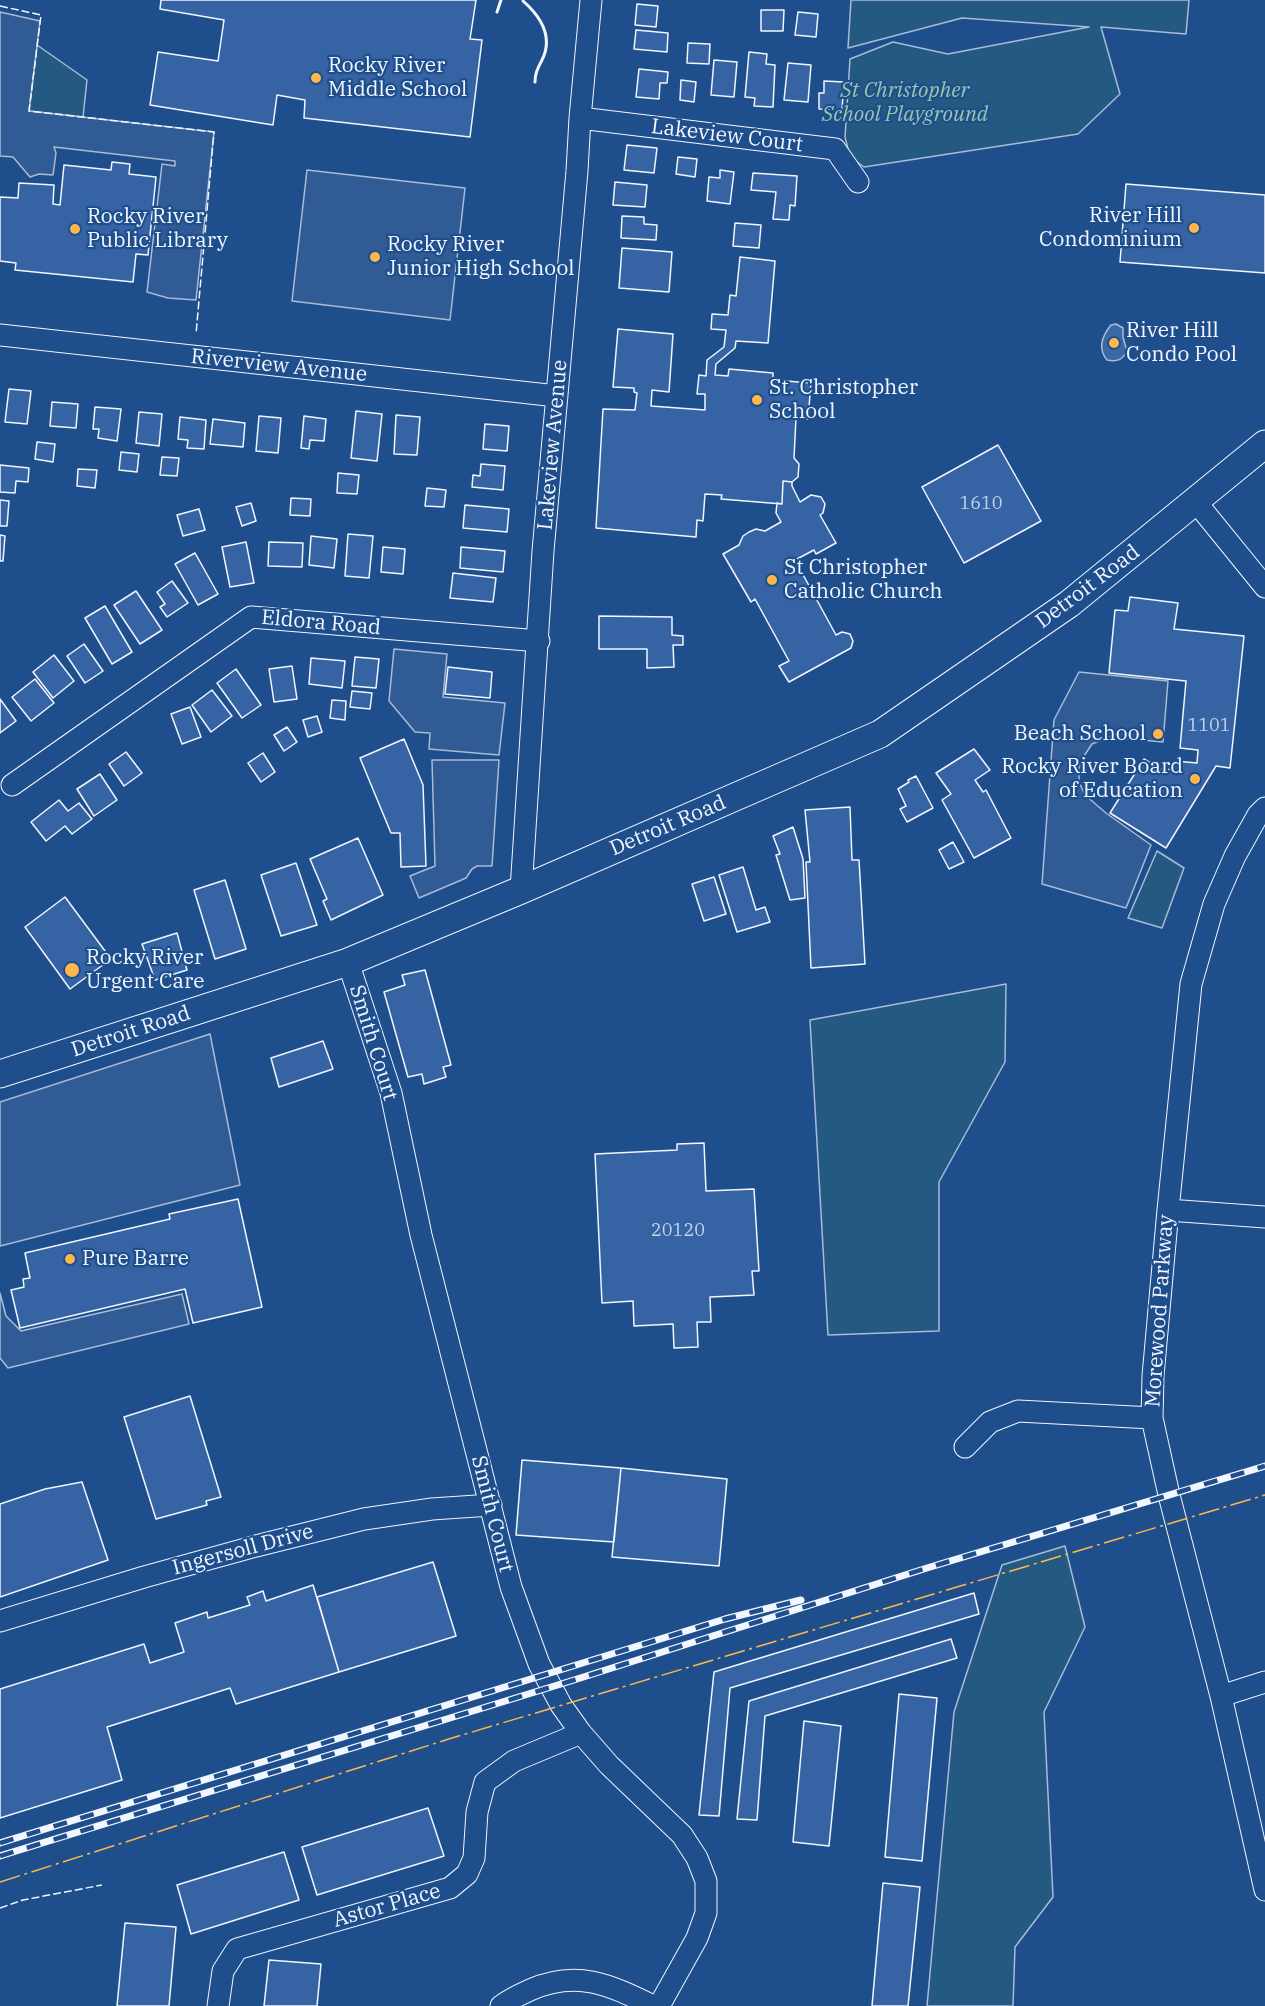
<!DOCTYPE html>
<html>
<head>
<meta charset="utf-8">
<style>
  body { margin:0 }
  canvas { display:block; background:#1f4e8c }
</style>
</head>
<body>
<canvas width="1265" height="2006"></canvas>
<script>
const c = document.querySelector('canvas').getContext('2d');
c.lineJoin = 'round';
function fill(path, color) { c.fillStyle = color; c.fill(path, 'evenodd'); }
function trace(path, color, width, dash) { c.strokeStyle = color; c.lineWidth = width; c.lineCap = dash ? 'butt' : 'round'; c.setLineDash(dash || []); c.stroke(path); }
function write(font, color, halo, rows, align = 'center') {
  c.font = font + ' "IBM Plex Serif",serif'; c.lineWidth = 4.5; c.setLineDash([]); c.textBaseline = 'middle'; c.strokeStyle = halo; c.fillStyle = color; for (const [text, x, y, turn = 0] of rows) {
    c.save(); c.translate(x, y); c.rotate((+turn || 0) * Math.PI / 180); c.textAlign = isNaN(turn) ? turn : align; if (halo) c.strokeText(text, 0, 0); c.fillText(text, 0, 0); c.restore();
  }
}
const green = new Path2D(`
  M851,0H1189L1186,34L1101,27L1120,94L1078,134L864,167L850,157L845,137L850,59L893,42L948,54L1089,27L962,18L848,48Z
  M37,45L87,80L83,117L29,111Z
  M1157,851L1184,868L1162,928L1128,918Z
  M1006,984L1005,1062L939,1182V1331L828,1335L810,1020Z
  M1065,1546L1085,1627L1044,1712L1053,1897L1015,1947L1013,2006H927L954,1712L1002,1565Z`);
fill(green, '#245a82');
trace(green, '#a8bbd7', 1.5);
const parking = new Path2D(`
  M0,12L40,21L29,111L214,132L196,300L168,298L147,292L162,164L175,166V161L54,147L56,153L53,175L39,174L30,177L13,157L0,156Z
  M307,170L465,188L450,320L292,301Z
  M394,649L447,654L443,697L505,703L499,755L429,749L430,733L415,732L389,701Z
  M1079,672L1168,681L1163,742L1109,737L1092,744L1082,759L1079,768V782L1085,795L1106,813L1151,845L1126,908L1042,884L1054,720Z
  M432,760H499L492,866H477L472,869L466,878L419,898L410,876L435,866Z
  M210,1034L240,1185L0,1246V1102Z
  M0,1293L6,1316L21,1331L182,1294L189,1324L8,1368L0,1358Z`);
fill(parking, '#305b95');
trace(parking, '#a8bbd7', 1.5);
const water = new Path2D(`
  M1116,324L1123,328V337L1127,351C1122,360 1118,362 1107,360C1097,348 1102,336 1111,325Z`);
fill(water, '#3b69a3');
trace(water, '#a8bbd7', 1.5);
const building = new Path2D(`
  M161,0H476L470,39L482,40L470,137L304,118L305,100L277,95L273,125L150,105L158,52L218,61L224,20L160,9Z
  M637,4L658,6L656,27L635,25Z
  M761,10H784L783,31H761Z
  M798,12L818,14L816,37L795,35Z
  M636,30L668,33L667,52L634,49Z
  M688,43L710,44L709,64L687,63Z
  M749,52L767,54L766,64L775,65L773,107L754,106L755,98L745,97Z
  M714,60L737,62L734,97L711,95Z
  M788,63L811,65L808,102L784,100Z
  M639,69L668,72L667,83H660L659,99L636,97Z
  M681,80L696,82L694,102L680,100Z
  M824,81L844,82L842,110L819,109V93H824Z
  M627,145L657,148L654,173L624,170Z
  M678,157L697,159L695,177L676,174Z
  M112,162L130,164L129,174L156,177L148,255L136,254L133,282L15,270L16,263L0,261V197L18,198L19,183L54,185L53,204L60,205L64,165L111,170Z
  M720,170L734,172L730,204L707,201L709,177L720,178Z
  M753,173L797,176L795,206L790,205L789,220L773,219L776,192L751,190Z
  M615,182L647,185L645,207L613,205Z
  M1126,184L1265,195V273L1120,262Z
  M622,216L644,217V224L657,225L656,240L621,238Z
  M735,223L761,225L759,248L733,246Z
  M622,248L672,252L669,292L619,288Z
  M740,257L775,261L768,343L736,341L735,348L716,364L715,375L728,376L729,369L773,373V380L811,383L808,419L796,418L794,458L799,464L798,477L792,482L783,481L782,504L721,499L722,495L705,494L703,521L697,520L696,537L596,528L603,409L635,410L637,393L634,392V388L613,387L618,329L673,334L669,392L652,390L651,406L705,410V394H697L699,375L706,376L707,360L724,347L726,330L711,329L712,314L728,315L730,295L736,296Z
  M9,389L31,391L27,424L5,422Z
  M52,402L78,404L76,428L50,426Z
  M95,407L121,409L117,441L98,438L99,429H93Z
  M356,411L382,414L377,461L351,458Z
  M139,412L162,414L159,446L136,443Z
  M396,415L420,417L417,455L394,454Z
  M259,416L281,418L278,453L256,451Z
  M304,416L326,419L324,441L310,440L309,449L301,448Z
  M180,417L206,420L204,449L187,448L188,440L178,439Z
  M213,419L245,423L243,447L210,444Z
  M485,424L509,426L507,451L483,449Z
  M37,442L55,444L53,462L35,459Z
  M998,445L1041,521L964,563L922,487Z
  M121,452L139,454L137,472L119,470Z
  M162,457L179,458L177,476L160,475Z
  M481,464L505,466L503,490L472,487L473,475L480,476Z
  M0,465L29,468L28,482L16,481L15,493L0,492Z
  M78,469L97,470L95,488L77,486Z
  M338,473L359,475L357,494L337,493Z
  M783,481L792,482V486L800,502L811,495L821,497L825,504L823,513L820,515L836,543L816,554L814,550L795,560L836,635L842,632L850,634L853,641L851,648L789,682L779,666L789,661L755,599L751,602L723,554L739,545L743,536L749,532L756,529L765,531L781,522L776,513L777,503L782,504Z
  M427,488L446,490L444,507L425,506Z
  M291,498L311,499L310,516L290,515Z
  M0,500L9,501L7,526H0Z
  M251,503L256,521L242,526L236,507Z
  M465,505L509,509L507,532L463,528Z
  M199,509L205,530L183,536L177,515Z
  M348,534L373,536L369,578L345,576Z
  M0,535L5,536L3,561H0Z
  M311,536L337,539L334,568L309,565Z
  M246,542L254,583L230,587L222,547Z
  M269,542L303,543L302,567L268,566Z
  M383,547L405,549L403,574L381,572Z
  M461,547L505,551L503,572L460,568Z
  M195,553L218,594L198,605L175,564Z
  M453,573L496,578L493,602L450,598Z
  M172,581L188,603L167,617L160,607L165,604L157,592Z
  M136,591L162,630L140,644L114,605Z
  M1130,597L1178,603L1174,629L1244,636L1230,768L1216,766L1166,848L1110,813L1144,759L1167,773L1174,761L1197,763L1198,750L1180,748L1186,681L1109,673L1115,610L1128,611Z
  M105,606L132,652L112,664L85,618Z
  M599,616L672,617V635L683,636V645H673L674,667L647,668V649H599Z
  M84,644L103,671L85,683L67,656Z
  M54,655L74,681L53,698L33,672Z
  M355,657L379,659L376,688L352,686Z
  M311,658L345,661L342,688L309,684Z
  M292,666L297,699L274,702L269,669Z
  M448,667L492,672L490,698L445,694Z
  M236,669L261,705L242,718L217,683Z
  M35,679L54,703L31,721L12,697Z
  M212,690L232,716L211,732L192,705Z
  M352,691L372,693L370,709L350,707Z
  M0,699L16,721L0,733Z
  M332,700L346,701L345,720L330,718Z
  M190,707L201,737L182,744L171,714Z
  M317,716L322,732L308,737L303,720Z
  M287,727L297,742L284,751L274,735Z
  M404,739L423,785L426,866L401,867L400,833H391L360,758Z
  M974,749L990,770L975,780L983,792L986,790L1011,838L974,858L942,800L951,794L936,773Z
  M126,752L142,773L124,786L109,764Z
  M263,753L275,772L261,782L248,763Z
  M100,774L117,800L94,816L77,789Z
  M916,776L933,808L907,822L900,809L906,806L898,789L909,782L908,780Z
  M59,800L68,811L79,803L92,819L72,834L65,826L46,841L31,822Z
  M850,807L852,860H859L865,964L811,968L806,862H810L805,810Z
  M793,827L803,859L805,898L790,900L776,855L780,854L773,836Z
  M358,838L383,895L331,920L323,901L327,899L310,859Z
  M953,842L964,862L949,869L939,850Z
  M296,863L317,925L281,936L261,875Z
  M743,867L756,910L765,907L770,922L737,932L719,875Z
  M714,877L726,914L704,921L692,884Z
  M225,880L246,949L215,959L194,890Z
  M65,897L111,959L70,989L25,927Z
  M177,933L187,970L155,980L142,944Z
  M425,970L451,1065L443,1067L446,1077L424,1084L422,1074L408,1077L384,992L405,985L402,975Z
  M323,1041L333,1069L279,1087L271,1058Z
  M704,1143L706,1191L754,1189L759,1271H752L754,1295L710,1297L711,1322H697L698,1347L674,1348L673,1324L634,1326L633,1301L602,1303L595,1154L677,1150V1144Z
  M238,1199L262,1307L193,1323L185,1289L20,1328L11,1290L24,1287L23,1279L30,1278L25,1253L170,1219L169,1214Z
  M190,1396L221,1497L206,1501L207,1505L156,1519L124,1417Z
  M522,1460L621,1468L614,1542L516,1535Z
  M621,1468L727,1479L719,1566L612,1557Z
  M82,1482L108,1560L0,1597V1504L45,1489Z
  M433,1562L456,1636L339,1672L317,1597Z
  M313,1585L339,1672L236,1704L230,1688L107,1727L122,1780L0,1818V1689L144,1644L150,1663L184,1652L175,1623L207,1612L208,1618L250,1605L247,1597L263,1591L266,1601Z
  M974,1593L979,1614L730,1688L719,1816L699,1815L714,1672Z
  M951,1639L957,1658L765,1716L757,1820L737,1819L749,1701Z
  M899,1694L937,1698L922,1861L885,1857Z
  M804,1721L841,1726L829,1846L793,1842Z
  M428,1808L444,1856L317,1895L302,1847Z
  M284,1852L299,1900L191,1934L177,1885Z
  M883,1883L920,1887L908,2006H872Z
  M125,1923L176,1927L169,2006H117Z
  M269,1960L321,1964L317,2006H264Z`);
fill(building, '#3563a3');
trace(building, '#f2f6ff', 1.5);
const minor = new Path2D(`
  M580,118L835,149L858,182
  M0,335L557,396
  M1196,502L1265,587
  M12,785L251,617L539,641
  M1265,808L1258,815L1235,856L1214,904L1191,984L1168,1210L1153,1376L1152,1418L1169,1495L1221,1696L1265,1890
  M521,890L543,551L577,171L580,118L591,0
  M348,962L391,1093L421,1235L511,1587L539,1664L561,1705L581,1733L609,1765L682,1835L697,1858L706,1881V1913L697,1938L659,2006
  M1168,1210L1265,1217
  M965,1447L990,1422L1018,1411L1152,1418
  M0,1621L144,1577L256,1546L364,1519L432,1509L491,1505
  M1221,1696L1265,1682
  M218,2006L223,1971L237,1949L450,1888L467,1874L474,1858L477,1812L485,1782L514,1761L581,1733
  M501,2006C510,1999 519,1995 530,1990C577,1969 610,1985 653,2006`);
const major = new Path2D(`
  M0,1074L348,962L521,890L880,734L1069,604L1265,444`);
trace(minor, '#f2f6ff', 23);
trace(major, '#f2f6ff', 29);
trace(minor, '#1f4e8c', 21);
trace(major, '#1f4e8c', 27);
const rail = new Path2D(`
  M0,1843L725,1619L801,1600
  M0,1856L574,1680L927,1568L1265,1466`);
trace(rail, '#f2f6ff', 7);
trace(rail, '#1f4e8c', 4.5, [14]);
trace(new Path2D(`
  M0,6L41,15L29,111L214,132L196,334
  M0,1908L23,1900L102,1885`), '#f2f6ff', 1.5, [8, 3]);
trace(new Path2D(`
  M523,1C540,16 554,36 542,60C538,68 535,73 535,82
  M497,12L501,0`), '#f2f6ff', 3);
trace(new Path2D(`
  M0,1882L452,1738L1265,1495`), '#ffb74d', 1.5, [21, 4.5, 3, 4.5]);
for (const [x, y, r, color] of [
  [316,78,6,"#ffb74d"],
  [1194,228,6,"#ffb74d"],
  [75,229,6,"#ffb74d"],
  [375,257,6,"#ffb74d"],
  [1114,343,6,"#ffb74d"],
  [757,400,6,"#ffb74d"],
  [772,580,6,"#ffb74d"],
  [1158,734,6,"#ffb74d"],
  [1195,779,6,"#ffb74d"],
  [72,970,8,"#ffb74d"],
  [70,1259,6,"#ffb74d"]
]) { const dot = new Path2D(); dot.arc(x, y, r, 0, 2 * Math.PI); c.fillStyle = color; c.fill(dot); trace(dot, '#1f4e8c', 2); }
write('18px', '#c3d1e8', null, [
  ["1610",981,504],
  ["1101",1209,726],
  ["20120",678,1231]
]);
write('21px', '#f2f6ff', '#1f4e8c', [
  ["Rocky River",328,66],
  ["Middle School",328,90],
  ["River Hill",1182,216,"right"],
  ["Condominium",1182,240,"right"],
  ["Rocky River",87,217],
  ["Public Library",87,241],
  ["Rocky River",387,245],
  ["Junior High School",387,269],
  ["River Hill",1126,331],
  ["Condo Pool",1126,355],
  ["St. Christopher",769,388],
  ["School",769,412],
  ["St Christopher",784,568],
  ["Catholic Church",784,592],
  ["Beach School",1146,734,"right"],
  ["Rocky River Board",1183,767,"right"],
  ["of Education",1183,791,"right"],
  ["Rocky River",86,958],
  ["Urgent Care",86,982],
  ["Pure Barre",82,1259]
], 'left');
write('italic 21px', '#97c8a6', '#1f4e8c', [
  ["St Christopher",905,91],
  ["School Playground",905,115]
]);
write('21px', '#f2f6ff', '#1f4e8c', [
  ["Lakeview Court",727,136,7],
  ["Riverview Avenue",279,366,6],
  ["Lakeview Avenue",553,445,-85],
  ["Detroit Road",1088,587,-37],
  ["Eldora Road",321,623,5],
  ["Detroit Road",668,826,-23],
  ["Detroit Road",131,1032,-18],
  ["Smith Court",373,1043,73],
  ["Morewood Parkway",1160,1311,-86],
  ["Smith Court",492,1514,76],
  ["Ingersoll Drive",243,1550,-15],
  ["Astor Place",387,1906,-16]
]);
</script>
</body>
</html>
